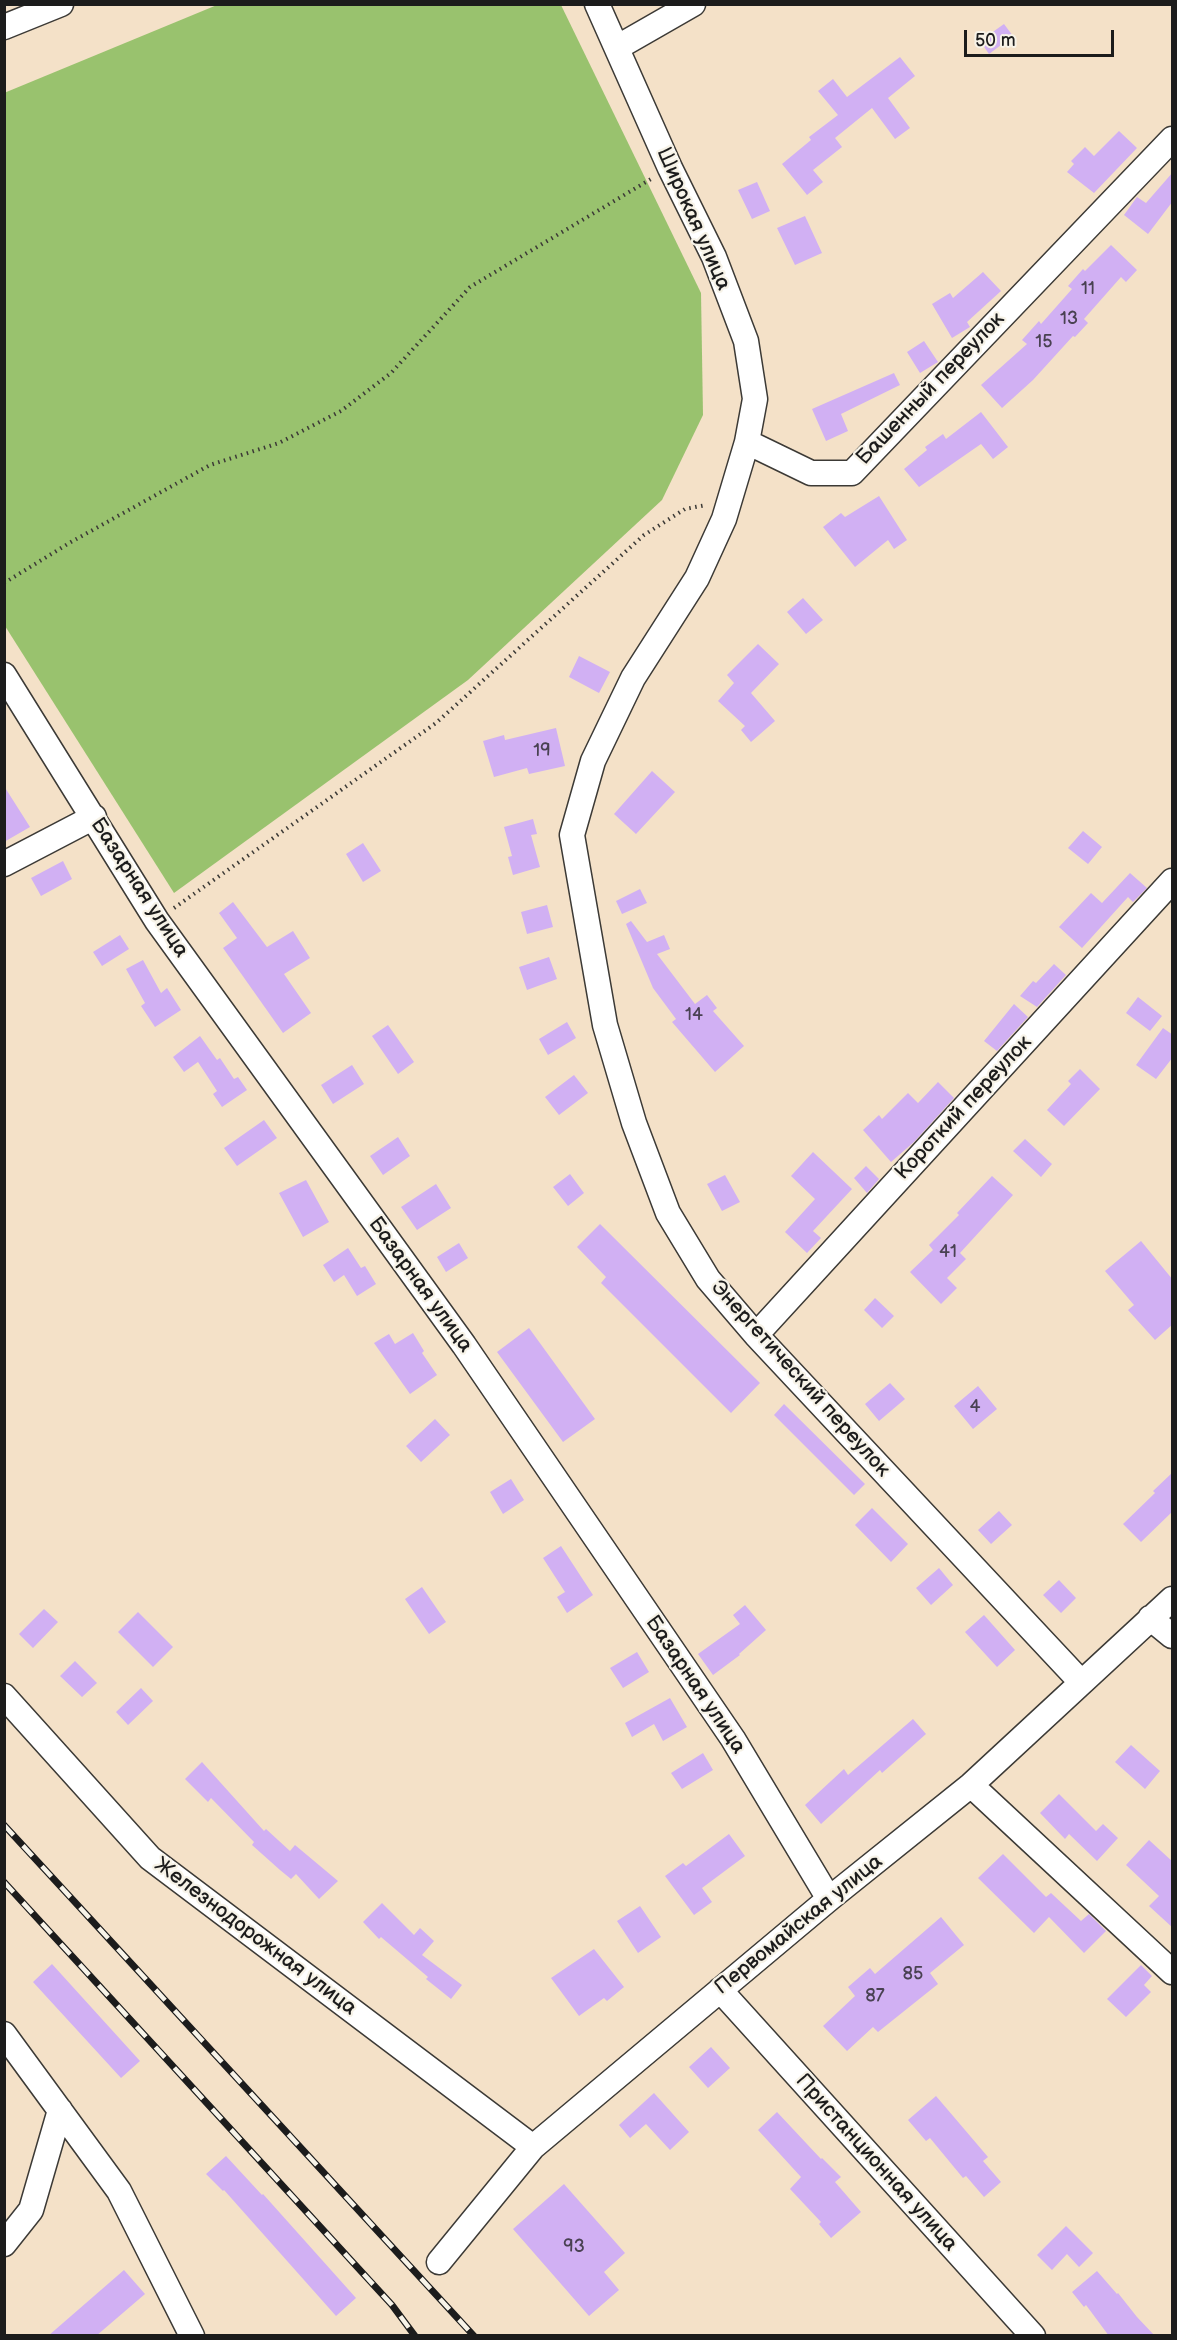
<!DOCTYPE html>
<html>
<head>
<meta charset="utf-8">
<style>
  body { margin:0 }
  #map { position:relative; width:1177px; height:2340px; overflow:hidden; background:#f4e1c8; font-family:"Balsamiq Sans",sans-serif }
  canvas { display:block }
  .frame { position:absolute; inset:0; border:6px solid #1c1c1c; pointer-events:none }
  .scale { position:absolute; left:964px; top:30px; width:150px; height:27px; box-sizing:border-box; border:3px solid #1c1c1c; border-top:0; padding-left:8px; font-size:18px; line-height:21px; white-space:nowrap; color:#1c1c1c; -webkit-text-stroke:4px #f7f3e8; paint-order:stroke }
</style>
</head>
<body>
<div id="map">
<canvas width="1177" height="2340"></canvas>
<div class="frame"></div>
<div class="scale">50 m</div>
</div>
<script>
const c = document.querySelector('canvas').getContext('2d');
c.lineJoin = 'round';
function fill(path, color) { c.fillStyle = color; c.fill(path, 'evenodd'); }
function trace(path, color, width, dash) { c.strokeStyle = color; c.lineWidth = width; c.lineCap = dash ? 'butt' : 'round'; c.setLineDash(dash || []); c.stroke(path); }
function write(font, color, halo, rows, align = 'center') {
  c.font = font + ' "Balsamiq Sans",sans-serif'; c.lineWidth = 4.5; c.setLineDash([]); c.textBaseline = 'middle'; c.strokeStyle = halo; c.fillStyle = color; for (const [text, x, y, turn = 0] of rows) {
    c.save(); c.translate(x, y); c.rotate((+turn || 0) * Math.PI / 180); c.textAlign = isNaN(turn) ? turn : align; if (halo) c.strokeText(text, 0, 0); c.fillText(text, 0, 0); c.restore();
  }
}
fill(new Path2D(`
  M217,5H561L701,293L703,415L662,500L468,680L174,893L5,626L4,93Z`), '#99c26e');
fill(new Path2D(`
  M1004,24L1013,36L989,54L980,41Z
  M900,57L915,76L888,98L910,128L895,139L872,108L835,138L842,147L813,170L823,182L807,195L782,164L811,140L809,137L838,115L818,91L833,79L847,97Z
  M1119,131L1137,148L1094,193L1067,172L1074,164L1071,161L1085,147L1094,156Z
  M1173,172V201L1148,234L1124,215L1137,197L1146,203Z
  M757,182L770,211L752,219L738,190Z
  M805,216L822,253L795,265L777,228Z
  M1111,245L1137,270L1126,282L1121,277L1084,319L1088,323L1075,337L1073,336L1033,380L1002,408L981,385L1027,344L1022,340L1039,321L1041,324L1072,289L1068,286L1083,269L1085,271Z
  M983,272L1001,291L967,322L970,327L952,338L932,304L950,293L953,298Z
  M924,341L938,362L920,373L907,352Z
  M894,373L900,385L841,414L848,431L826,441L812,409Z
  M981,412L1008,447L993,459L981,444L919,487L904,469L927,450L925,447L943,434L946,439Z
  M879,496L907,540L894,549L888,540L855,567L823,527L841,513L845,517Z
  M803,598L823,620L806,634L787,612Z
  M758,644L779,664L751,693L775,721L751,742L741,730L745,726L718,701L734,683L727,675Z
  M579,656L610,672L599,693L569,677Z
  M556,728L565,766L529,774L527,768L494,777L483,741L504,735L505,740Z
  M652,771L675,792L636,834L614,814Z
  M4,786L30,827L4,842Z
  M533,819L537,834L531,835L540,867L513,875L508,857L512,856L504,827Z
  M1083,831L1102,847L1088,864L1068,848Z
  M363,843L381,871L363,882L346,854Z
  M63,861L72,879L41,896L31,878Z
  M1130,873L1147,888L1133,902L1128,897L1082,948L1059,927L1091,893L1102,903Z
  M640,889L647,903L622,914L616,901Z
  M233,902L267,947L293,931L310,958L284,974L311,1013L283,1033L223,948L237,938L219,913Z
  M547,905L553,927L527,934L521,912Z
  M631,921L647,942L664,935L670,949L657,954L695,1004L707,995L717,1008L713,1011L744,1046L715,1072L672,1022L676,1019L653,988L626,924Z
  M120,935L129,949L102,966L93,952Z
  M549,957L557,979L527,990L519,967Z
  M143,960L161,993L167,988L181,1010L155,1027L141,1006L145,1003L126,969Z
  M1054,964L1066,975L1037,1007L1020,996L1033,981L1036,983Z
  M1138,997L1162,1016L1150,1031L1126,1013Z
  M1014,1004L1028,1017L997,1051L984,1041Z
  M567,1022L576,1038L548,1055L539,1039Z
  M388,1025L414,1062L398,1074L372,1036Z
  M1163,1028L1173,1035V1057L1156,1079L1136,1065Z
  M200,1036L217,1060L220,1058L234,1079L238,1077L247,1090L222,1107L213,1094L217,1091L198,1062L184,1072L173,1057Z
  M352,1065L364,1084L333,1104L321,1085Z
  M1080,1069L1100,1089L1064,1126L1047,1110L1071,1084L1068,1081Z
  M574,1075L588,1093L559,1115L545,1097Z
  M938,1082L954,1098L914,1142L891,1162L863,1130L879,1115L882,1119L908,1093L918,1103Z
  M264,1120L277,1138L237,1166L224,1148Z
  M398,1137L410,1156L383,1175L370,1156Z
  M1025,1139L1052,1164L1041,1177L1013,1151Z
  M813,1152L852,1189L813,1231L821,1238L807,1253L785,1232L815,1199L791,1176Z
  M866,1166L879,1179L867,1193L854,1178Z
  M570,1174L584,1193L568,1206L553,1187Z
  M725,1175L740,1202L722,1211L707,1184Z
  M992,1176L1013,1195L960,1253L966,1259L947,1278L957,1288L941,1304L910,1272L933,1250L929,1245L959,1215L957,1213Z
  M306,1180L329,1222L303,1237L279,1193Z
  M436,1184L451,1208L417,1230L401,1207Z
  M600,1224L760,1383L731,1413L601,1283L606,1277L577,1247Z
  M1141,1241L1173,1280V1324L1155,1340L1128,1310L1134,1305L1105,1271Z
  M459,1243L468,1258L446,1272L437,1257Z
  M348,1248L361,1268L365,1266L376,1284L357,1296L344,1275L334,1282L323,1265Z
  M875,1298L894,1316L882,1328L864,1310Z
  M529,1328L595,1419L563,1442L497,1352Z
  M413,1333L424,1351L422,1353L437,1375L410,1394L374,1343L389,1334L395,1344Z
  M890,1383L905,1399L879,1421L865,1404Z
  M978,1386L997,1409L973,1429L954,1406Z
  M784,1404L865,1484L854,1495L774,1415Z
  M435,1419L450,1435L421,1462L406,1446Z
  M1173,1472V1511L1141,1542L1123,1524L1155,1493L1153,1491Z
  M511,1479L524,1500L503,1514L490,1492Z
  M872,1508L908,1544L891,1562L855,1525Z
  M999,1511L1012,1525L991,1544L978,1530Z
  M561,1546L593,1595L567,1613L557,1597L565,1592L543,1558Z
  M939,1568L953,1585L931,1605L916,1588Z
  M1059,1580L1076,1598L1061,1613L1043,1595Z
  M422,1587L446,1622L429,1634L405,1599Z
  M745,1605L766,1630L739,1654L740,1655L713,1675L698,1654L740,1624L733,1615Z
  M44,1609L58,1622L33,1648L19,1634Z
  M138,1612L173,1647L153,1667L118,1632Z
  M984,1615L1015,1650L997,1667L965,1632Z
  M637,1652L649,1672L623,1688L610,1668Z
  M75,1661L97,1683L82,1697L60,1676Z
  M141,1688L153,1701L128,1725L116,1712Z
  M670,1698L687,1727L663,1741L654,1724L632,1737L625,1723Z
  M913,1719L926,1734L882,1773L880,1770L821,1824L805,1805L844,1769L848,1775Z
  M1131,1745L1160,1771L1145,1789L1115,1762Z
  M703,1753L713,1770L682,1789L671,1773Z
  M202,1762L264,1831L266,1829L290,1851L295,1845L338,1881L319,1899L296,1874L291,1879L280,1870L252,1845L254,1842L211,1798L208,1802L185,1779Z
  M1059,1794L1096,1831L1103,1824L1118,1838L1097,1861L1069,1834L1065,1839L1040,1813Z
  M729,1834L745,1856L702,1888L712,1902L694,1915L665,1876L683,1863L686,1866Z
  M1149,1840L1173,1862V1928L1149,1906L1159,1896L1126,1865Z
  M1003,1854L1046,1897L1051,1893L1081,1921L1089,1914L1106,1931L1084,1953L1049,1917L1034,1933L978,1878Z
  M382,1903L414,1935L420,1928L434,1941L422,1955L462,1985L451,1999L426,1979L428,1977L381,1937L379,1939L363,1922Z
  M640,1906L661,1937L638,1953L617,1921Z
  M941,1917L964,1945L930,1973L938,1984L878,2032L873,2027L847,2051L823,2026L855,1996L848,1987L870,1968L875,1974Z
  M594,1949L624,1987L607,2001L604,1998L579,2016L551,1978Z
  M52,1964L140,2061L121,2078L33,1982Z
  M1141,1965L1152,1976L1144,1985L1151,1992L1126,2017L1107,1999Z
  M711,2047L730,2068L708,2088L689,2067Z
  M654,2093L689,2132L670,2150L646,2124L630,2138L619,2125Z
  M936,2096L988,2157L983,2161L1001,2182L984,2197L966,2176L963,2178L930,2138L926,2141L908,2120Z
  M777,2112L821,2159L822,2158L841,2177L835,2182L861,2212L831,2238L819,2224L821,2222L790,2189L801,2177L758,2130Z
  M226,2156L262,2195L263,2194L356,2298L336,2316L224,2190L223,2191L206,2174Z
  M564,2184L625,2253L604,2272L619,2290L589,2316L513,2229Z
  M1066,2226L1093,2253L1079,2267L1067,2254L1052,2270L1037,2255Z
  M124,2270L145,2294L96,2336H48Z
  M1097,2271L1117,2294L1118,2293L1137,2317L1155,2336H1109L1086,2305L1084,2307L1072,2292Z`), '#d1b0f3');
const minor = new Path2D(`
  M597,4L670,168L714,257L746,341L755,399L747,442L724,519L697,578L633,678L593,761L572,835L605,1025L634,1123L668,1213L708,1279L756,1335L1081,1682
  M4,27L61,4
  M618,47L693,4
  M747,442L811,473H852L1172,139
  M4,675L157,921L464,1345L733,1739L829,1899
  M4,864L94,817
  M756,1335L1172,881
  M1150,1618L1172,1636
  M4,1696L150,1858L533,2147
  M971,1785L1172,1972
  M720,1990L1033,2336
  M4,2034L119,2191L192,2336
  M4,2244L31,2210L60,2110
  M439,2262L533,2147L829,1899L971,1785L1172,1599`);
trace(minor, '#3c3a36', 27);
trace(new Path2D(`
  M4,583L71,542L210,465L279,443L341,411L391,373L470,287L651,179
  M174,908L436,723L644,535L685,509L706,505`), '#3c3a36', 4, [1.5, 4.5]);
trace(minor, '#fff', 24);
const rail = new Path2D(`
  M4,1825L474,2336
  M4,1882L392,2305L415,2336`);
trace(rail, '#1c1c1c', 7);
trace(rail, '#f7f3e8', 4.5, [14]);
write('18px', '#494152', null, [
  ["11",1088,289],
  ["13",1069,319],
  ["15",1044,342],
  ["19",542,751],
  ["14",694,1015],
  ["41",948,1252],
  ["4",975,1407],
  ["85",913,1974],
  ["87",875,1996],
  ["93",574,2247]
]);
write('21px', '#1c1c1c', '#f7f3e8', [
  ["Широкая улица",693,219,66],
  ["Башенный переулок",931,389,-46],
  ["Базарная улица",139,888,57],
  ["Короткий переулок",964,1108,-47],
  ["Базарная улица",420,1285,54],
  ["Энергетический переулок",800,1379,48],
  ["Базарная улица",695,1685,56],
  ["Первомайская улица",799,1925,-39],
  ["Железнодорожная улица",255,1937,37],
  ["Пристанционная улица",876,2163,48]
]);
</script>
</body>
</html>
